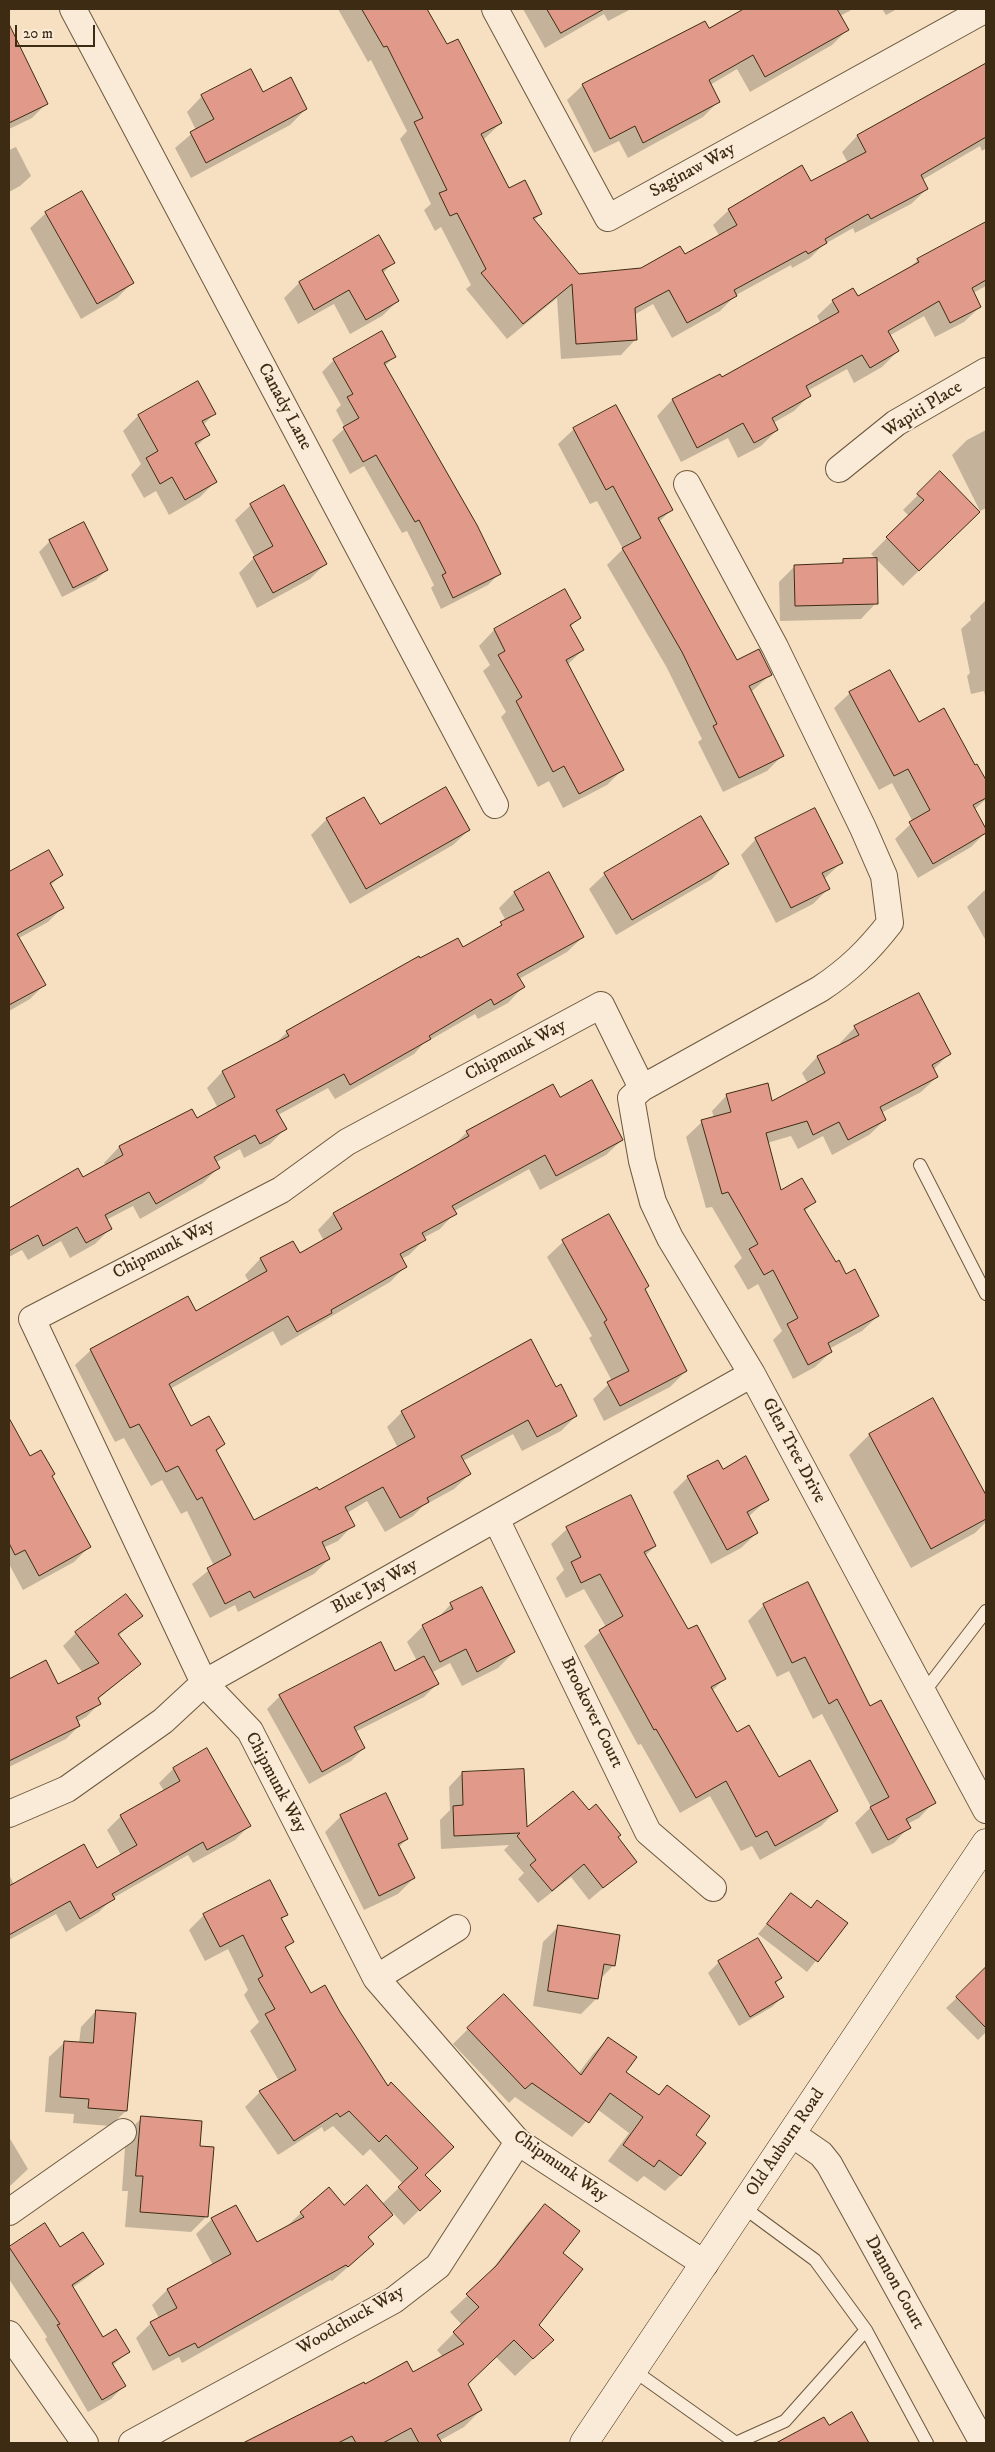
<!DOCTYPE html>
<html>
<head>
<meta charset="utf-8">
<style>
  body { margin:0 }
  #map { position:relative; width:995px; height:2452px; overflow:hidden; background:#f6e0c1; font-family:"IM FELL DW Pica",serif }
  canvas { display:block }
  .frame { position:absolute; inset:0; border:10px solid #3e2b13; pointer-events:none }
  .scale { position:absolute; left:15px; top:25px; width:80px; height:22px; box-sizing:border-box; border:2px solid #3e2b13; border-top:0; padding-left:6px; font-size:15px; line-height:18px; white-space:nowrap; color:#3e2b13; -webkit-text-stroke:4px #f9ebd7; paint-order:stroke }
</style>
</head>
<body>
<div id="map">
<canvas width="995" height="2452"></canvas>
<div class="frame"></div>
<div class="scale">20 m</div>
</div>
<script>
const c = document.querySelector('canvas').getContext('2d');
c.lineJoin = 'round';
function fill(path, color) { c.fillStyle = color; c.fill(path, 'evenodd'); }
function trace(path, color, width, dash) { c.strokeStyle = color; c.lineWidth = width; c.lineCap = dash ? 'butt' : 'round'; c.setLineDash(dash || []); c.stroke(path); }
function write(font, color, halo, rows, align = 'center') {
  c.font = font + ' "IM FELL DW Pica",serif'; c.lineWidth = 4; c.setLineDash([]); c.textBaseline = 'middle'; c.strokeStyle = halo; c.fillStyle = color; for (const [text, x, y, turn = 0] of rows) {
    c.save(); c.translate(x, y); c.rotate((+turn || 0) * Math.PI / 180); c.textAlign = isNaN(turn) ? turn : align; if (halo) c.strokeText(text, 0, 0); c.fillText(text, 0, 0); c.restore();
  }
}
fill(new Path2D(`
  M338,9H427L447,46L501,123L483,140L508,189L540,214L534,221L578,275L641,269L684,256L720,237L713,225L729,210L811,183L848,163L842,152L857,136L986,64V148L982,151L980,146L922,180L927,189L911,204L855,233L853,228L823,245L810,258L792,268L791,265L736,295L720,311L672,338L653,304L634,315L636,339L621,355L561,359L557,298L507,339L466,289L471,285L441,227L435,231L424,210L431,204L400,139L407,131L371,60L368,62Z
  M523,9H631L608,21L604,14L545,48Z
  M747,9H853L840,16L847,30L832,45L750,92L737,69L710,85L719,101L703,117L628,158L619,141L594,153L567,100L583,85L708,30Z
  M882,9H897L886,15Z
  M19,47L46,104L32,118L9,129V52Z
  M263,93L306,109L290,125L191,178L175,148L196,130L187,112L202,96Z
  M16,147L31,176L20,186L9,192V150Z
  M46,213L132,283L117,298L81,319L30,228Z
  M986,224V286L973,293L980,307L964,322L935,337L924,316L889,336L898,351L882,367L854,383L847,369L807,391L809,396L794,411L773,423L777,430L761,446L738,458L728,438L681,462L657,416L672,400L720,376L721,379L821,324L817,316L833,301L857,298L908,269L918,260Z
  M379,237L393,263L382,274L398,301L382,316L350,334L334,304L298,324L284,298L299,283Z
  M395,356L385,366L500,573L488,585L441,609L431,588L434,585L407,531L402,533L364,466L350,474L332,440L345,428L336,410L341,405L322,372L334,360Z
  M198,383L215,413L203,425L208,435L196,447L215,482L200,497L169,515L156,491L144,498L131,475L141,464L123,431L138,416Z
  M574,429L671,510L659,522L737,661L770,675L751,692L782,756L767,771L723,792L698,742L702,739L667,668L607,565L623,549L597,501L590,504L558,444Z
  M986,430V508L980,511L952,455L967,440Z
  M940,473L963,528L903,586L871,554L909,516L903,510Z
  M251,505L326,563L310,579L257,608L239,573L255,557L235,520Z
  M84,524L107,570L96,580L62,597L39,552L50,541Z
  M844,560L876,603L861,619L780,621L779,582L795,566L839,565Z
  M564,591L579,618L570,627L583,650L567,665L622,770L607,785L563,808L549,781L538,787L501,717L506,712L483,671L490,665L479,646L494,630Z
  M985,601H986V700L984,691L971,694L967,676L970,673L961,629L971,620L970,616Z
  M889,671L918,724L975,767L977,766L986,782V799L974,810L986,832L971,847L918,878L895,839L913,822L892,783L879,790L834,708L850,693Z
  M327,819L379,826L469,830L453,845L350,904L311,835Z
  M756,839L841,863L824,879L828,889L813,904L776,923L741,855Z
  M49,852L61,875L50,886L62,908L48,922L19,938L44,985L30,999L9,1011V874Z
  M727,863L712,879L616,935L589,889L605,874Z
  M549,874L583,937L567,952L519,979L523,987L508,1003L478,1019L475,1014L423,1044L414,1054L335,1099L328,1088L278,1115L285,1129L270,1144L244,1158L240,1149L215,1163L218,1168L203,1183L140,1219L133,1206L106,1220L111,1228L95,1244L70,1258L61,1241L28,1260L22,1250L9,1257V1209L78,1170L83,1179L106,1166L104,1163L119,1147L191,1111L196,1120L218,1108L207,1088L222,1072L274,1045L287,1032L420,960L463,948L494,931L506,921L499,908L514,893Z
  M986,889V941L967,907Z
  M855,1027L949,1054L933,1070L937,1077L921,1092L881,1113L885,1120L869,1135L832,1155L823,1136L798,1149L791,1136L767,1143L781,1192L814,1202L805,1211L835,1264L878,1316L862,1331L829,1349L831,1352L815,1367L793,1379L773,1340L782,1331L758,1284L748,1290L734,1266L742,1258L712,1207L706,1208L686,1137L702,1122L714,1118L712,1111L727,1095L772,1102L808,1084L802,1073L817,1057L841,1045L840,1043Z
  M559,1098L622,1140L606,1155L540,1190L529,1169L454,1211L455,1213L440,1229L423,1238L424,1240L409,1255L401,1259L405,1267L390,1282L281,1346L273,1331L170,1389L190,1428L224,1444L216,1452L254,1521L318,1492L398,1448L387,1427L402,1412L556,1388L576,1416L561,1431L522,1451L513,1434L463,1461L470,1474L454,1489L423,1506L413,1516L385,1532L367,1501L347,1513L353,1525L338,1541L323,1548L329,1559L314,1574L238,1612L235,1605L210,1618L192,1584L214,1566L187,1511L181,1514L162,1480L151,1486L124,1438L115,1442L75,1365L91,1350L188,1298L196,1312L249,1282L245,1275L260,1259L292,1242L299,1255L324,1241L318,1230L333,1214L451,1148L467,1132Z
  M609,1216L686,1371L670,1387L604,1421L593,1399L612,1381L589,1338L592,1336L547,1257L563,1242Z
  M933,1400L986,1498V1522L975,1533L911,1568L849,1455L869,1435Z
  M11,1424L29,1458L54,1474L51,1477L89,1547L74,1562L23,1590L9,1564V1425Z
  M722,1470L768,1499L748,1517L757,1533L741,1548L711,1564L673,1492L688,1477Z
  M630,1497L655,1546L645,1556L688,1631L724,1679L712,1691L736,1734L779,1779L837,1810L821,1826L760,1860L752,1846L741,1851L710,1796L680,1813L641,1744L638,1745L584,1646L606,1627L584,1589L566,1598L556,1578L564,1570L551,1544L567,1529Z
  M451,1604L514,1652L498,1668L462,1686L450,1663L431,1673L437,1684L424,1697L355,1732L364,1748L351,1761L309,1784L267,1709L280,1696L395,1672L417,1661L407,1642L423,1626L436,1620Z
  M764,1605L870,1708L934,1802L919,1818L907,1824L909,1827L894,1843L872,1854L855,1823L871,1807L822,1714L813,1719L789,1671L777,1677L748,1621Z
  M141,1616L118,1636L140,1664L97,1700L99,1704L86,1717L77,1722L79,1726L66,1739L9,1767V1683L14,1677L57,1686L83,1673L63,1646L76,1633Z
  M207,1750L249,1826L235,1840L193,1863L188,1855L113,1898L99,1912L66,1932L56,1914L9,1940V1874L14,1885L97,1869L121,1855L107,1830L121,1816L164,1791L159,1783L173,1769Z
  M462,1773L526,1830L589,1812L617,1838L635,1861L589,1900L571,1877L538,1903L518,1879L524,1873L504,1850L509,1845L441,1849L440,1820L450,1810L449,1787Z
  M341,1816L407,1839L399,1847L414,1878L398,1894L364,1910L325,1832Z
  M791,1895L810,1909L817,1901L846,1923L807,1972L758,1934Z
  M287,1914L281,1920L292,1942L285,1949L310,1994L424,2175L439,2191L404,2225L393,2213L367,2238L357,2259L332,2281L330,2280L182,2363L179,2357L153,2371L136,2338L151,2323L159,2318L152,2305L167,2290L213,2265L196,2234L212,2219L256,2244L285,2228L301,2213L344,2206L382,2204L403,2184L370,2149L363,2156L333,2126L324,2132L322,2127L278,2155L245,2107L260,2092L279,2081L250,2031L259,2022L244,1995L248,1990L228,1949L205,1961L189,1930L204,1915Z
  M559,1926L614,1965L600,1979L597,1998L581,2014L533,2006L543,1942Z
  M758,1940L781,1978L775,1984L782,1997L772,2007L739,2026L708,1973L719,1962Z
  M981,1975L986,1980V2032L978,2040L946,2008Z
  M96,2011L126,2111L110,2126L73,2123L74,2114L45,2112L49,2057L65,2042L79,2043L81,2027Z
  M468,2029L578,2074L593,2054L608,2039L624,2073L657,2096L667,2086L694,2136L704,2143L680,2176L665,2191L644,2176L637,2182L608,2161L629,2133L597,2109L572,2137L515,2097L509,2103L453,2044Z
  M142,2118L199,2147L207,2216L191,2232L125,2227L128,2191H122L126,2133Z
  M9,2137L28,2169L9,2187Z
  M545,2206L561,2253L538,2325L535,2357L515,2376L496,2357L467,2385L481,2410L464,2427L439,2441L440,2443H247L365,2385L413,2374L443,2357L437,2350L462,2325L450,2312L484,2280L528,2223Z
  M44,2225L60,2249L102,2263L89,2276L72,2288L103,2339L128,2352L112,2366L124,2386L111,2399L88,2412L45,2339L47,2337L9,2279V2248Z
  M852,2414L868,2443H779L824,2418L829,2426Z`), '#0003');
const building = new Path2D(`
  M362,9H427L447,44L458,39L502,123L481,134L509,188L525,180L542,214L533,218L579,274L641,268L680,246L685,254L737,225L728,209L802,165L811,181L866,152L857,135L986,63V137L921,175L928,189L871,219L868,214L825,239L827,243L808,254L806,251L734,290L737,296L687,323L669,290L635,308L637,340L576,344L572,284L523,324L481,273L486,269L457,213L450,216L439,193L447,190L414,122L423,118L387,46L384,47Z
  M547,9H604L561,33Z
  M744,9H837L849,30L765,77L753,55L709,80L720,102L643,143L635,126L610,139L582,84L705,21L709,28Z
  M9,24L48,104L9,123Z
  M251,69L263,92L291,77L307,109L206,163L190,132L214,119L201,95Z
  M82,191L134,283L97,304L45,212Z
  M986,222V280L972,288L981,307L950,323L939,301L888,331L899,351L870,368L862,355L806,386L811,396L772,418L778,430L754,443L743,423L697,448L672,399L720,374L722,377L839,312L832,300L853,288L858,296L919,262L917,259Z
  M379,235L395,263L382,270L399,301L366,320L349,290L314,310L299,282Z
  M382,331L396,357L384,363L477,525L501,574L453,598L442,575L446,573L419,520L415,522L376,455L363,462L343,427L359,418L347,397L353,394L333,359Z
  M198,381L216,414L202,421L210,435L195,443L217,482L185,500L172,477L160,484L146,458L158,451L138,415Z
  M616,405L673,510L658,518L737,660L759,649L772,675L749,686L784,756L739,778L713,726L717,724L682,652L622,548L641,538L613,486L606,490L573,428Z
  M940,471L980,512L919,571L886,537L924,500L917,494Z
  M284,485L327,564L273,593L253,557L273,546L250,504Z
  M84,522L108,570L73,588L49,540Z
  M877,558L878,604L795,606L794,565L843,563V559Z
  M565,589L581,618L570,625L584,650L566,660L624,770L579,794L564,766L553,772L516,701L522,697L498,655L505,651L494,629Z
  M890,670L919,722L944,708L975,765L977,764L986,780V798L973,805L986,829V833L933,864L909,822L930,810L908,769L894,776L849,692Z
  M446,787L470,830L366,889L326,818L364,797L380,824Z
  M815,808L843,863L822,873L830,889L791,908L755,838Z
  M701,816L729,864L632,920L604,873Z
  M49,850L63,875L50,883L64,908L17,934L46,985L9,1005V872Z
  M549,872L584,937L517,974L525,987L494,1005L491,999L429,1036L431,1039L350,1085L344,1074L276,1110L287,1129L260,1144L255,1135L214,1157L220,1168L156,1204L149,1192L105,1215L112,1229L86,1243L77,1227L43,1246L38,1235L9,1251V1208L78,1168L83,1177L123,1155L119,1146L192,1109L197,1118L235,1097L222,1071L289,1036L286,1031L419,956L420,958L458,938L463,947L502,925L500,922L524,910L514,892Z
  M919,993L951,1054L932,1065L938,1077L880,1107L886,1120L848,1140L839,1122L813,1135L807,1121L766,1133L781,1190L802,1178L816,1202L804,1209L836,1262L839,1260L846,1274L855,1269L879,1316L828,1343L832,1352L808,1365L787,1324L798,1318L773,1270L764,1275L749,1249L758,1244L728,1192L722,1194L701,1120L731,1112L726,1094L768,1083L772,1101L825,1073L817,1056L859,1035L854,1026Z
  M592,1080L623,1140L556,1176L545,1155L452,1206L457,1214L422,1233L426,1240L400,1254L407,1267L331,1310L332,1313L297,1332L288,1316L169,1384L191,1426L209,1416L225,1444L216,1450L254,1520L317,1487L319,1490L415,1437L401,1411L531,1339L556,1387L561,1384L577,1416L537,1437L528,1420L461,1456L471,1474L427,1498L429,1502L400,1518L383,1487L345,1507L355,1526L322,1542L330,1559L254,1598L250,1591L225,1604L207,1568L231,1555L202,1497L197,1500L178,1466L166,1472L139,1424L130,1428L90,1349L188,1296L196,1311L267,1271L260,1258L293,1241L300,1253L342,1229L333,1213L469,1136L466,1131L553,1084L560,1097Z
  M609,1214L649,1286L645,1289L687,1371L620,1406L607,1382L629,1371L604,1322L607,1320L562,1240Z
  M933,1398L986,1495V1519L931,1549L869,1434Z
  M9,1418L30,1456L41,1450L55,1474L52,1476L91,1547L39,1576L25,1550L15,1555L9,1543Z
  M746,1456L769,1500L747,1512L758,1533L727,1550L687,1476L718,1460L723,1469Z
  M631,1495L656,1546L644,1552L688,1629L697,1625L726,1679L711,1687L737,1732L749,1725L779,1777L810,1760L838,1811L775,1846L767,1831L756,1837L726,1781L696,1798L656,1729L654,1730L599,1630L623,1616L600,1574L581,1583L571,1562L581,1557L566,1527Z
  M808,1582L870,1706L881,1700L936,1803L906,1819L911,1828L888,1840L870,1807L889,1797L837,1699L829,1704L805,1657L792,1663L763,1604Z
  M482,1587L515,1652L477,1672L466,1649L440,1662L422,1625L453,1609L450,1603Z
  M126,1594L143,1616L118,1634L141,1664L98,1698L101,1704L76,1717L80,1726L9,1761V1679L46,1660L58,1684L99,1663L75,1632Z
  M381,1642L395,1671L424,1656L439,1684L354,1727L365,1748L322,1772L279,1695Z
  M207,1748L251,1826L207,1850L203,1842L112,1894L115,1899L80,1919L70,1901L9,1935V1886L84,1844L97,1868L137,1845L120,1815L180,1781L173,1768Z
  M524,1769L527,1827L573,1791L589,1810L596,1804L621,1835L618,1837L637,1862L603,1888L584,1864L552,1891L530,1865L536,1860L517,1836L520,1833L454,1836L453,1806L463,1805L462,1772Z
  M386,1793L408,1839L398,1844L415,1878L379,1896L340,1815Z
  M270,1880L288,1915L281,1918L294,1942L285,1947L311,1993L325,1985L340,2012L388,2086L391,2082L454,2147L425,2175L441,2191L420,2211L398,2187L418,2168L386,2135L379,2142L349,2111L340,2117L337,2113L294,2141L259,2091L296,2070L265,2014L275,2009L258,1979L263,1976L243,1935L220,1947L203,1914Z
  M791,1893L811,1908L817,1900L848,1923L818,1962L767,1924Z
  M558,1925L620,1935L615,1966L604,1964L598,1999L548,1991Z
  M758,1938L782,1978L775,1982L784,1997L750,2017L718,1961Z
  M986,1967V2028L956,1997Z
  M504,1994L581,2075L608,2037L637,2057L626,2072L659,2095L667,2085L710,2116L696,2135L706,2143L681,2176L659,2160L654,2167L623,2145L643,2117L610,2093L589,2123L532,2083L525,2089L467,2028Z
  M96,2010L136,2013L127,2111L88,2108L89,2099L60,2097L64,2041L93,2043Z
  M141,2116L202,2121L200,2146L214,2147L208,2217L140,2212L143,2176H136Z
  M367,2185L393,2215L368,2237L374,2244L348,2267L346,2265L198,2348L195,2343L169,2356L150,2322L177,2308L167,2289L231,2254L211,2218L236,2205L257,2242L304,2217L300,2212L329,2187L344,2205Z
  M545,2204L580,2231L563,2253L583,2269L539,2325L554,2340L533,2359L514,2340L468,2384L482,2410L437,2435L442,2443H419L411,2428L383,2443H356L352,2436L338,2443H243L364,2382L365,2384L407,2361L413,2372L464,2344L453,2332L479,2307L466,2294L496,2266Z
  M45,2223L60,2247L83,2232L104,2264L72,2285L103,2337L116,2329L130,2352L112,2363L126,2386L102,2400L57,2325L60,2324L9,2247Z
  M852,2412L869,2443H776L824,2417L829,2425Z`);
fill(building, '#e1998a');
trace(building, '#3e2b13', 1);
const lane = new Path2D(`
  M920,1165L986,1294
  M924,1692L986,1611
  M743,2207L815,2260L866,2330L927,2443
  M633,2370L736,2443L785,2421L866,2330`);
const street = new Path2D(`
  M73,9L495,805
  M495,9L608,218L986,9
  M839,469L896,423L986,371
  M687,484L775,647L863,828L884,876L890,923C869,950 849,970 820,989L642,1088L631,1098L642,1161L653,1202L670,1238L752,1374L986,1810
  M642,1088L601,1005L347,1142L281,1190L32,1319L204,1683L250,1731L376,1978L518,2142L705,2264
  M496,1519L648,1832L713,1888
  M9,1814L67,1789L163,1721L204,1683L752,1374
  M376,1978L457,1928
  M792,2134L821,2154L829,2164L983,2443
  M9,2212L123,2132
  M9,2334L85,2443
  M132,2443L394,2300L438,2266L518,2142`);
const secondary = new Path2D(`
  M584,2443L986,1843`);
trace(lane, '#6c583e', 14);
trace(street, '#6c583e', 28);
trace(secondary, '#3e2b13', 29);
trace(lane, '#f9ebd7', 12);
trace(street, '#f9ebd7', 26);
trace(secondary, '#f9ebd7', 28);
write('18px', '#3e2b13', '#f9ebd7', [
  ["Saginaw Way",693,171,-29],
  ["Canady Lane",284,407,62],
  ["Wapiti Place",923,410,-32],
  ["Chipmunk Way",516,1051,-28],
  ["Chipmunk Way",164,1250,-27],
  ["Glen Tree Drive",793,1451,62],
  ["Blue Jay Way",375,1587,-29],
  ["Brookover Court",591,1713,64],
  ["Chipmunk Way",275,1783,62],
  ["Old Auburn Road",786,2143,-56],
  ["Chipmunk Way",560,2167,35],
  ["Dannon Court",894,2283,61],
  ["Woodchuck Way",351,2321,-30]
]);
</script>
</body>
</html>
